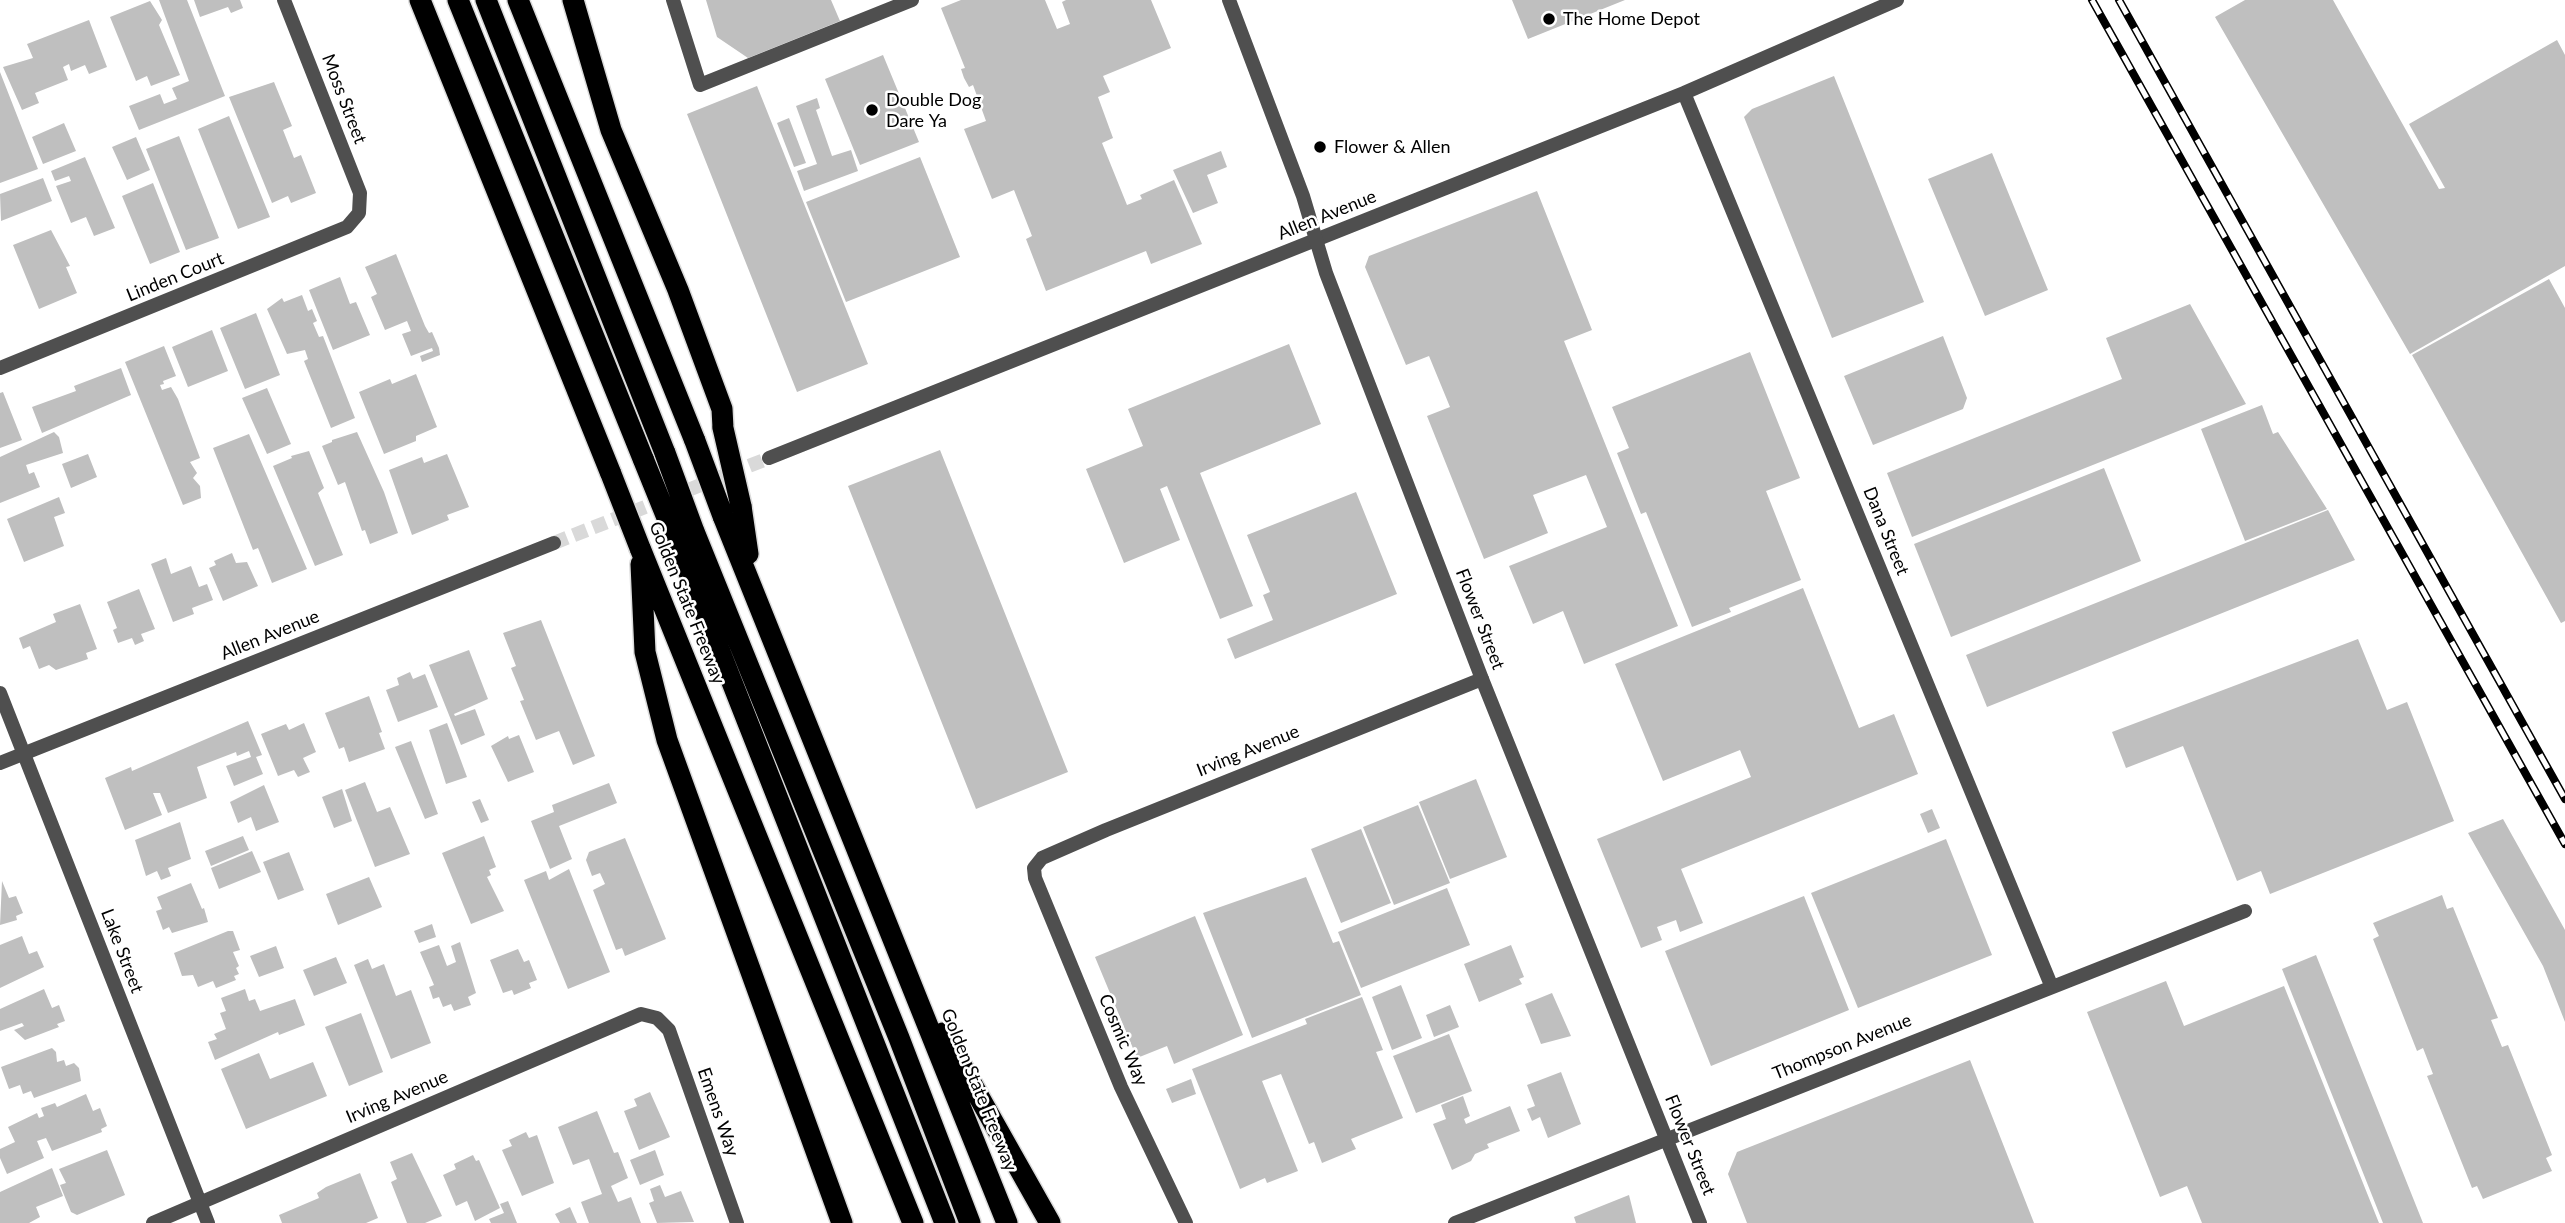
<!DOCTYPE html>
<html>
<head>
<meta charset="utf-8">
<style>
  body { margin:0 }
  canvas { display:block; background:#fff }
</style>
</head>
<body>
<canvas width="2565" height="1223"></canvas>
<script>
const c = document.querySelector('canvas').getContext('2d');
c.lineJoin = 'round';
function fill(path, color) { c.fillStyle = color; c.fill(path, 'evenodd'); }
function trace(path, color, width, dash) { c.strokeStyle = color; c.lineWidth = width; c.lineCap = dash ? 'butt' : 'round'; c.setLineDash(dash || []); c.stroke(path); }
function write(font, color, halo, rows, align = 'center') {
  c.font = font + ' Lato,sans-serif'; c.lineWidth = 5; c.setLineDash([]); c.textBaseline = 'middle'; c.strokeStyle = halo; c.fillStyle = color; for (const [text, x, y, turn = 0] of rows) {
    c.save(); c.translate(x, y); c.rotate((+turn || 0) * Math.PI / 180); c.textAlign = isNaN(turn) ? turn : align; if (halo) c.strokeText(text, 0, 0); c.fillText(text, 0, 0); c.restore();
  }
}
fill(new Path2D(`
  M159,0H187L225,96L139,130L129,106L160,94L164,104L177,99L172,88L189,81Z
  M194,0H240L243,8L231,13L228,7L200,17Z
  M706,0H831L840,21L748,58L717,37Z
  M961,0H1045L1057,29L1070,24L1062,2L1066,0H1151L1171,48L1103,76L1110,92L1098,97L1113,138L1102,143L1127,205L1142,199L1140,195L1174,180L1202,244L1151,264L1146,251L1046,291L1026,239L1032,236L1014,190L992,199L964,129L986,121L973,85L969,87L964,78L961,69L965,68L941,8Z
  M1512,0H1625L1528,39Z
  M2245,0H2333L2439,189L2445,188L2409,124L2557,40L2565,55V266L2410,354L2215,17Z
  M150,1L162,20L159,25L180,75L151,86L147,76L136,81L110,17Z
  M89,20L107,67L89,74L85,65L71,71L69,64L63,67L68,80L35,93L39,103L22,110L3,67L33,58L27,44Z
  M883,55L919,142L860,165L825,79Z
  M0,72L38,169L0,183Z
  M1834,76L1924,302L1832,338L1744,117L1752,109Z
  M274,82L292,126L283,130L294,158L301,155L316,193L291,203L288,196L272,203L229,97Z
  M757,86L868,364L797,392L687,114Z
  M817,98L820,108L816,110L832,156L851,150L858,171L804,191L797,171L817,164L796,106Z
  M229,116L270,217L238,229L198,129Z
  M789,118L806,163L794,167L777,123Z
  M64,123L76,151L43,164L32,137Z
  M179,136L219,238L186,250L146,149Z
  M136,137L150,170L127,180L112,147Z
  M1221,151L1227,167L1207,175L1218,203L1193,213L1173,170Z
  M1992,153L2048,290L1985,316L1928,179Z
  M85,157L115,228L94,236L86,217L71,223L56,186L71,181L69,176L55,181L51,171Z
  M920,157L960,257L846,302L806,202Z
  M43,178L52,201L1,221L0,194Z
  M153,183L180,252L150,264L122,196Z
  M1537,191L1592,330L1564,341L1678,626L1584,664L1563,611L1533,624L1509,566L1607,527L1586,475L1533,495L1548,533L1484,559L1427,416L1450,407L1429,356L1406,365L1365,267L1369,256Z
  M51,230L70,266L66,267L77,293L39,309L13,245Z
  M396,254L425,326L429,333L432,332L439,348L440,355L422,362L420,356L433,351L432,348L411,356L402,334L411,331L407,321L385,330L371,297L377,294L365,267Z
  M340,277L350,304L356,302L370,335L333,350L309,290Z
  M2549,279L2565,308V621L2561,623L2412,355Z
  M302,295L308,311L312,309L317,321L313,323L319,337L323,336L355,418L331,428L304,361L308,359L305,350L287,354L267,309L282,298L284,302Z
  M2190,304L2246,404L1912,537L1887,473L2122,379L2106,338Z
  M256,313L280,375L245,389L220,328Z
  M212,330L228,371L188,387L172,347Z
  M1943,336L1967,398L1963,409L1873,445L1844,376Z
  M1289,344L1321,424L1200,473L1253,606L1220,619L1167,486L1160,489L1180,540L1124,563L1086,469L1143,446L1128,409Z
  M164,346L176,376L163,381L164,384L160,385L162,390L171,387L178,399L200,458L190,462L197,473L193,478L200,486L201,498L183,505L125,362Z
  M1750,352L1800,478L1766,491L1801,580L1729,608L1731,612L1692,627L1646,512L1641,514L1617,453L1629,448L1612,407Z
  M121,368L131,395L42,433L32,407L76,391L74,386Z
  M416,374L437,427L416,436V441L384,454L359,392L390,379L392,384Z
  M267,388L291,444L267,454L242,398Z
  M3,392L22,440L0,448V393Z
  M2262,405L2273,434L2278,432L2327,509L2245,541L2201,429Z
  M54,432L59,437L63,453L26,465L29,474L34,472L40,487L0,503V457Z
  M357,432L384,492L398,533L370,544L365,530L362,531L345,482L338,485L322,446L332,442V440Z
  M249,434L307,569L272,583L258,548L253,550L213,448Z
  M940,450L1068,772L976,809L848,486Z
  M309,451L324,488L318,493L343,555L315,566L273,466L292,458L291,456Z
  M88,454L97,477L71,488L62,464Z
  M447,454L469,507L447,515L449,520L412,535L389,470L422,457L424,463Z
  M2104,468L2141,561L1951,637L1914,544Z
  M1356,492L1397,594L1235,659L1227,639L1273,620L1263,595L1270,592L1247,535Z
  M59,497L65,513L54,517L64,546L24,562L7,519Z
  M2328,510L2355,560L1987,707L1966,655Z
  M232,553L236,563L247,562L258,586L223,601L209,568L216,565L214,561Z
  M166,558L171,574L191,566L199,587L207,584L213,600L192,608L194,614L173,622L151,564Z
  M1803,588L1859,728L1894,714L1918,774L1681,869L1703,923L1680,932L1676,920L1657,927L1662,940L1641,948L1597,839L1751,777L1740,750L1663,781L1615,664Z
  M139,589L155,629L141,634L144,641L135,645L132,638L118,643L113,630L117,628L107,602Z
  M80,604L97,649L86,653L88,659L56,670L49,665L39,669L30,646L23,649L19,638L56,622L53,614Z
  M541,620L595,756L573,765L559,731L536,740L520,701L524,700L511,668L516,666L503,633Z
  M2358,639L2387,710L2407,702L2454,821L2270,894L2261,871L2237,881L2183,746L2126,768L2112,732Z
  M469,650L488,699L454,714L455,716L475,709L485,735L461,745L429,665Z
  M410,672L413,679L425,674L438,707L398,722L386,690L399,685L397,678Z
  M369,696L382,732L379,733L385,749L349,762L344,747L339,749L325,713Z
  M248,721L262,755L256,757L263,774L234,786L226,766L251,757L249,751L237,756L236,752L197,767L207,798L168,813L160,793H153L162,815L125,830L105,778L131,767L132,771Z
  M304,723L316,752L303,758L310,772L298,777L294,770L278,776L261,734L286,724L289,730Z
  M447,723L467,777L446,784L429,730Z
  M519,735L534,772L508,782L491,746L508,736L509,739Z
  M411,741L438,814L425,819L395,747Z
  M1476,779L1507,857L1450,879L1419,802Z
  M365,782L377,812L390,807L410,854L375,867L345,790Z
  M609,783L617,803L559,826L572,859L550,869L531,821L554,812L552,805Z
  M264,785L279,822L256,831L251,817L238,823L230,802Z
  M342,789L352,821L334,828L322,797Z
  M480,799L489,820L481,823L472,802Z
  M1418,805L1450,883L1394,905L1363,827Z
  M1932,809L1940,828L1928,833L1920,814Z
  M2503,819L2565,930V1022L2543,966L2468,833Z
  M180,822L191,859L168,868L171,876L161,880L157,871L146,876L135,840Z
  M1361,829L1391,903L1341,923L1311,849Z
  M243,836L249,850L211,866L205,851Z
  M484,836L496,867L489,870L491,875L487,877L504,911L471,924L442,853Z
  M625,838L666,939L625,956L622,948L616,950L593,890L605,884L600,873L592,876L586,860L589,852Z
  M1946,839L1992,955L1858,1008L1811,893Z
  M252,851L261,872L219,889L211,868Z
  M289,852L304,890L278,900L263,862Z
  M569,869L610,972L568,989L524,880L546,871L549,880Z
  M369,877L382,907L338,925L326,894Z
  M1306,877L1333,943L1339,941L1361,995L1252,1038L1203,913Z
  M2,881L9,898L16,896L23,913L16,916L17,920L0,925Z
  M191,883L202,909L204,908L208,922L172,933L169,927L163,930L156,911L162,909L157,897Z
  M1447,888L1470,945L1361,988L1338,932Z
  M2442,895L2447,909L2453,907L2498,1018L2491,1020L2502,1047L2508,1045L2552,1155L2546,1158L2552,1171L2483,1199L2477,1186L2472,1188L2427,1076L2433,1074L2423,1048L2417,1051L2373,939L2379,936L2373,923Z
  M1804,896L1849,1010L1711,1066L1665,951Z
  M1195,916L1243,1035L1174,1064L1167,1046L1137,1058L1095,957Z
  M432,924L436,937L419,943L414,931Z
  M228,931H233L240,950L233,952L239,966L236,968L239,974L234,976L236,980L216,988L213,981L198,987L193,975L182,976L174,953Z
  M22,936L29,954L37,951L44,967L0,988V945Z
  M460,942L476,993L468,997L471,1005L454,1011L451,1004L443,1007L439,997L433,999L429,987L434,985L420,952L439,945L447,966L456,962L451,946Z
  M1511,945L1524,977L1519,979L1522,984L1479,1002L1464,964Z
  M276,946L284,968L259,977L250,956Z
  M518,949L524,962L529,960L537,980L529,983L531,988L514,995L512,990L503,993L490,960Z
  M2316,955L2423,1223H2383L2282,969Z
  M336,957L347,983L314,996L303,970Z
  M368,959L372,969L384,964L396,996L411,990L431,1043L391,1059L354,965Z
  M2166,981L2184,1026L2284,986L2379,1223H2202L2187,1186L2160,1197L2087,1012Z
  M1401,985L1422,1038L1392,1050L1372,997Z
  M44,989L52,1008L59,1005L65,1021L57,1024L59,1027L25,1040L14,1030L24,1026L22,1023L0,1031V1009Z
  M245,989L249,1001L255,999L260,1011L295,999L305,1025L279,1035L278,1032L215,1060L208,1042L217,1039L214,1034L226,1029L220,1013L226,1011L221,998Z
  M1552,993L1571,1036L1541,1044L1525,1004Z
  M1362,997L1383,1050L1376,1052L1403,1118L1351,1139L1356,1149L1322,1163L1314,1142L1309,1144L1281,1074L1262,1081L1298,1171L1267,1183L1265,1178L1240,1189L1192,1069L1307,1024L1305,1019Z
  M1450,1005L1459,1027L1434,1037L1426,1015Z
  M361,1013L383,1072L349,1086L325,1027Z
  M1449,1034L1472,1091L1416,1113L1393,1056Z
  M52,1048L56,1052L57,1062L64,1060L66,1066L74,1063L79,1068L81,1081L34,1098L31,1091L23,1094L20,1085L9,1089L1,1067Z
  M259,1053L270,1079L313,1062L327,1096L246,1129L221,1069Z
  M1970,1060L2034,1223H1747L1728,1174L1737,1152Z
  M1561,1072L1581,1124L1548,1138L1540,1117L1532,1121L1527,1109L1535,1106L1527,1085Z
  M1191,1079L1196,1094L1172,1103L1166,1089Z
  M650,1092L670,1137L639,1150L624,1111L637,1106L634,1099Z
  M86,1094L93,1111L100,1108L107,1126L101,1129L102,1132L52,1151L46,1138L37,1141L44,1158L7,1174L0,1158V1149L15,1142L8,1127L37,1113L39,1118L44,1116L41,1108L55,1103L57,1107Z
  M1463,1096L1470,1116L1464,1119L1466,1124L1510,1106L1520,1131L1487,1144L1489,1148L1475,1154L1471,1161L1452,1170L1433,1124L1446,1119L1441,1105Z
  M597,1111L614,1153L618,1152L628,1178L611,1186L618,1202L631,1197L641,1223H589L581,1202L602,1194L589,1159L573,1165L558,1127Z
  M526,1132L529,1138L537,1135L554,1183L522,1196L502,1150L512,1146L509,1140Z
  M107,1150L125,1195L77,1215L71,1212L60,1185L66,1183L59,1169Z
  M655,1150L664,1175L640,1185L630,1160Z
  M412,1153L442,1216L425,1223H407L391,1182L397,1179L390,1162Z
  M473,1155L476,1161L479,1160L500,1208L475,1221L467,1201L456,1206L443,1175L456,1169L454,1164Z
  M52,1168L63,1196L36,1207L40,1217L29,1223H0V1192Z
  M360,1173L378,1218L366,1223H282L279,1215L319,1198L317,1193L326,1187Z
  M660,1185L665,1197L681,1191L694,1222L657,1223L649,1203L654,1201L650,1189Z
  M1629,1195L1636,1223H1576L1574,1217Z
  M508,1201L517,1223H491L489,1219L504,1213L500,1204Z
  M570,1207L577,1223H560L555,1214Z`), '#bfbfbf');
trace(new Path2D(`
  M554,543L769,458`), '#d9d9d9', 14, [14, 7]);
const motorway = new Path2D(`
  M420,0L611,474
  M458,0L644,461
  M486,0L665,453
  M518,0L695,441
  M573,0L611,130L678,290L722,409L723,428
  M741,506L748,554
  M723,516L1007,1223
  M693,529L899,1038L970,1223
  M674,535L945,1223
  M640,548L913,1223
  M641,564L645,652L667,740L842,1223
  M943,1033L1050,1223`);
trace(motorway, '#dbdbdb', 24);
trace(new Path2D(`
  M673,0L700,85L912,0
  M1684,93L2051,985
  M0,368L347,227L359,213L360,193L284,0
  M769,458L1684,93L1897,0
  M0,693L208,1223
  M0,763L554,543
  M153,1223L641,1014L657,1018L669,1030L737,1223
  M1186,1223L1121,1087L1035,878L1034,868L1042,858L1106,830L1482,679
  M1455,1223L2245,911`), '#4f4f4f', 14);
trace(new Path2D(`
  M1229,0L1303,196L1326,273L1482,679L1700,1223`), '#4f4f4f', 14);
trace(motorway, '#000', 21);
const rail = new Path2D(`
  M2092,0L2565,844
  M2119,0L2565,799`);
trace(rail, '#000', 8);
trace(rail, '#fff', 5, [16]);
const motorwayBridge = new Path2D(`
  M723,428L741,506
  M695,441L723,516
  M665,453L693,529
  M644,461L674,535
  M611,474L640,548`);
trace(motorwayBridge, '#dbdbdb', 24, []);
trace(motorwayBridge, '#000', 21);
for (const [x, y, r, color] of [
  [1549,19,7,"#000"],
  [872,110,7,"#000"],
  [1320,147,7,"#000"]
]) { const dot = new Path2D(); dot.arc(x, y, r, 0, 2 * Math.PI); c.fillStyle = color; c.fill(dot); trace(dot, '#fff', 2.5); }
write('18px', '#000', '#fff', [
  ["The Home Depot",1563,19],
  ["Double Dog",886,100],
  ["Dare Ya",886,121],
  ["Flower & Allen",1334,147]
], 'left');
write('18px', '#000', '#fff', [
  ["Moss Street",344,99,69],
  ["Allen Avenue",1327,215,-22],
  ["Linden Court",175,277,-22],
  ["Dana Street",1886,531,68],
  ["Golden State Freeway",687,603,68],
  ["Flower Street",1480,619,69],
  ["Allen Avenue",270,635,-22],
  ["Irving Avenue",1248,751,-22],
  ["Lake Street",122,951,69],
  ["Cosmic Way",1123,1040,67],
  ["Thompson Avenue",1842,1047,-22],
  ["Golden State Freeway",979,1090,68],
  ["Irving Avenue",397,1097,-23],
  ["Emens Way",718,1112,71],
  ["Flower Street",1690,1145,68]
]);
</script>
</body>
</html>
